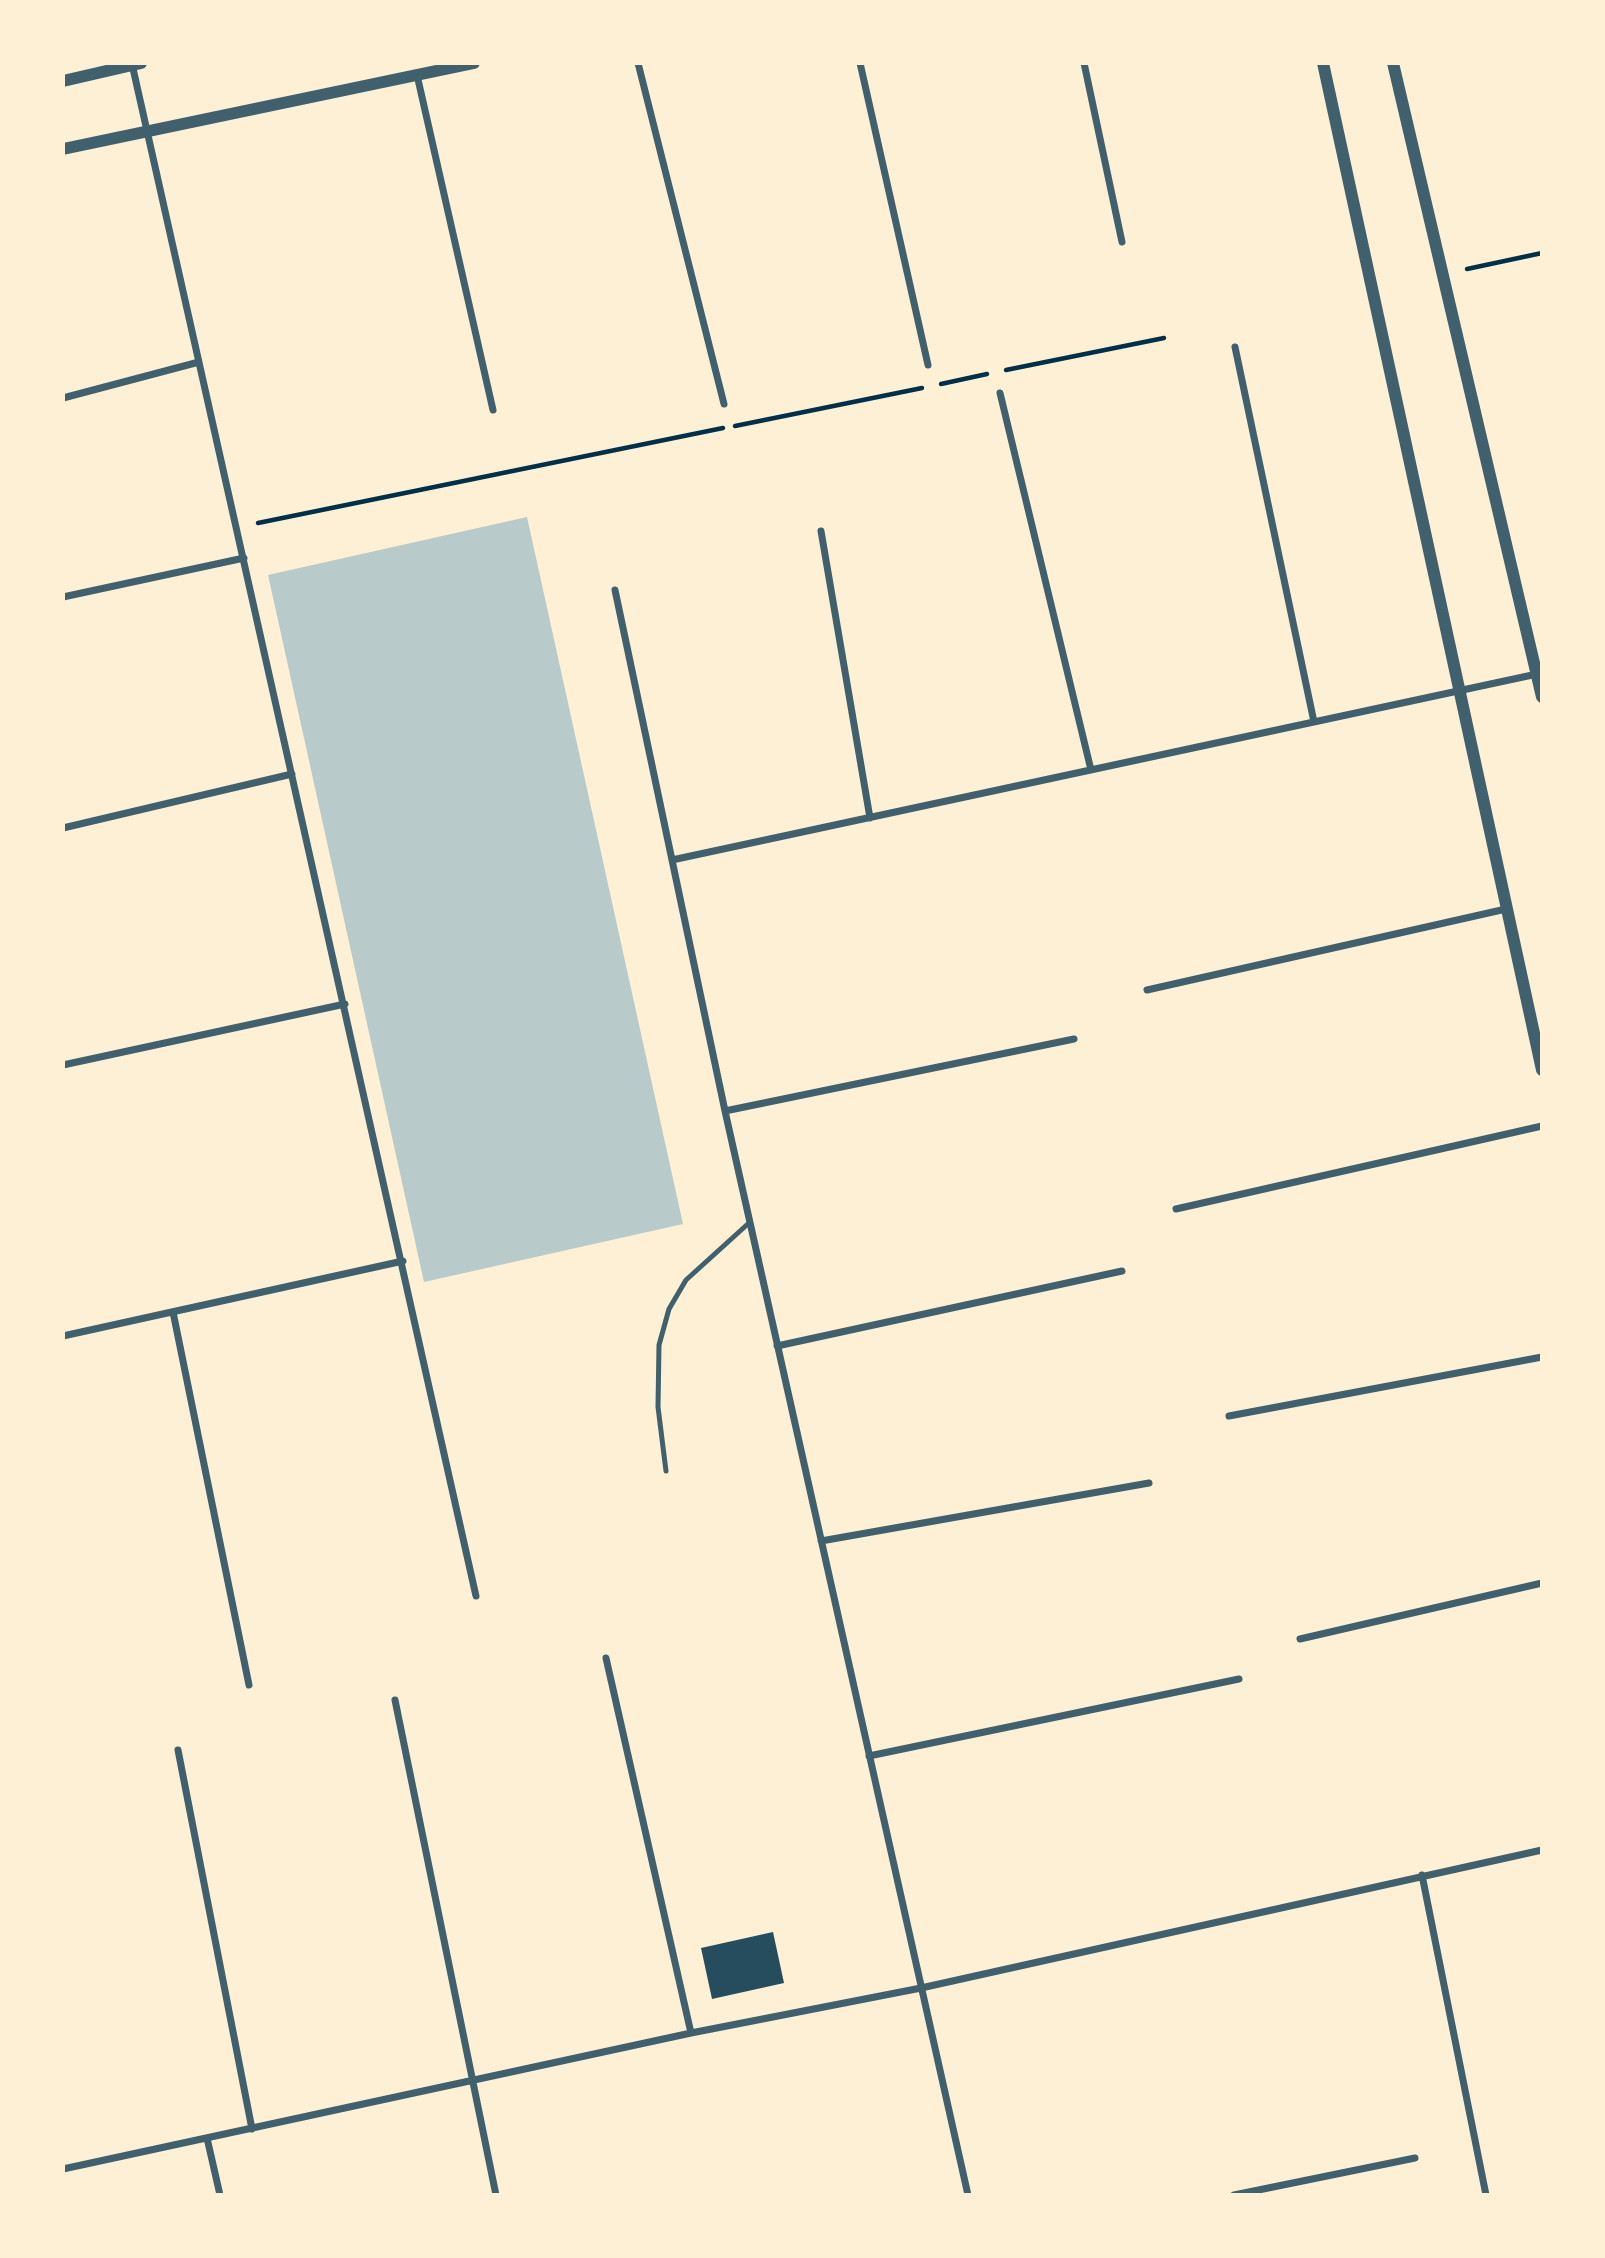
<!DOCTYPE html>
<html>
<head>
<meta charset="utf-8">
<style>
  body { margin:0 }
  #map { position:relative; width:1605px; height:2258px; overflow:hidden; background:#fdf0d5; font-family:"IBM Plex Sans",sans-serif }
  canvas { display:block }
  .frame { position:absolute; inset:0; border:65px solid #fdf0d5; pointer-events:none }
</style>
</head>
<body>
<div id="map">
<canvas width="1605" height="2258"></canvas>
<div class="frame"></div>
</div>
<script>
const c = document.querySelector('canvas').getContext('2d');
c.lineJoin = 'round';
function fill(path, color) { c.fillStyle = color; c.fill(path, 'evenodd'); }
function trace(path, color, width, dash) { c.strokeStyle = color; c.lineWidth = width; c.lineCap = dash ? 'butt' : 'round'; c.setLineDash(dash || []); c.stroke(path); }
fill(new Path2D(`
  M527,517L683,1224L424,1282L268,575Z`), '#b9caca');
fill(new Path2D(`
  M773,1932L784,1983L712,1999L701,1948Z`), '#264d5e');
trace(new Path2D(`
  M1467,269L1542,253
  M1006,370L1164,338
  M941,384L987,374
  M735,426L922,388
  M258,523L723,428`), '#003049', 4.5);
trace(new Path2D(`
  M666,1471L658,1407L659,1345L669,1309L686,1280L750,1222`), '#3f606c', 5);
trace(new Path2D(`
  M638,63L724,404
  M860,63L928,365
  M1084,63L1122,242
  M132,64L476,1596
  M417,75L493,410
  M1235,347L1314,722
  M1000,393L1091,770
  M63,398L199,362
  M821,531L870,818
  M615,590L725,1111L968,2195
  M63,597L244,558
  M63,828L292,774
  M672,860L1537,674
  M1147,990L1506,909
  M63,1065L345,1004
  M725,1111L1074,1039
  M1176,1209L1542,1126
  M173,1312L249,1685
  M63,1336L403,1261
  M777,1346L1122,1271
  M1229,1416L1542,1357
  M821,1541L1149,1483
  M1300,1639L1542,1583
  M606,1658L691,2033
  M395,1700L496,2195
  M178,1750L252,2129
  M869,1756L1239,1679
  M1422,1875L1486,2195
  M207,2138L220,2195
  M63,2169L691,2033L921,1988L1542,1850
  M1234,2195L1415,2158`), '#3f606c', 7);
trace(new Path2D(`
  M1323,63L1542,1070
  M1393,63L1542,697
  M63,81L141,63
  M63,149L474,63`), '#3f606c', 12);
</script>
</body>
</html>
